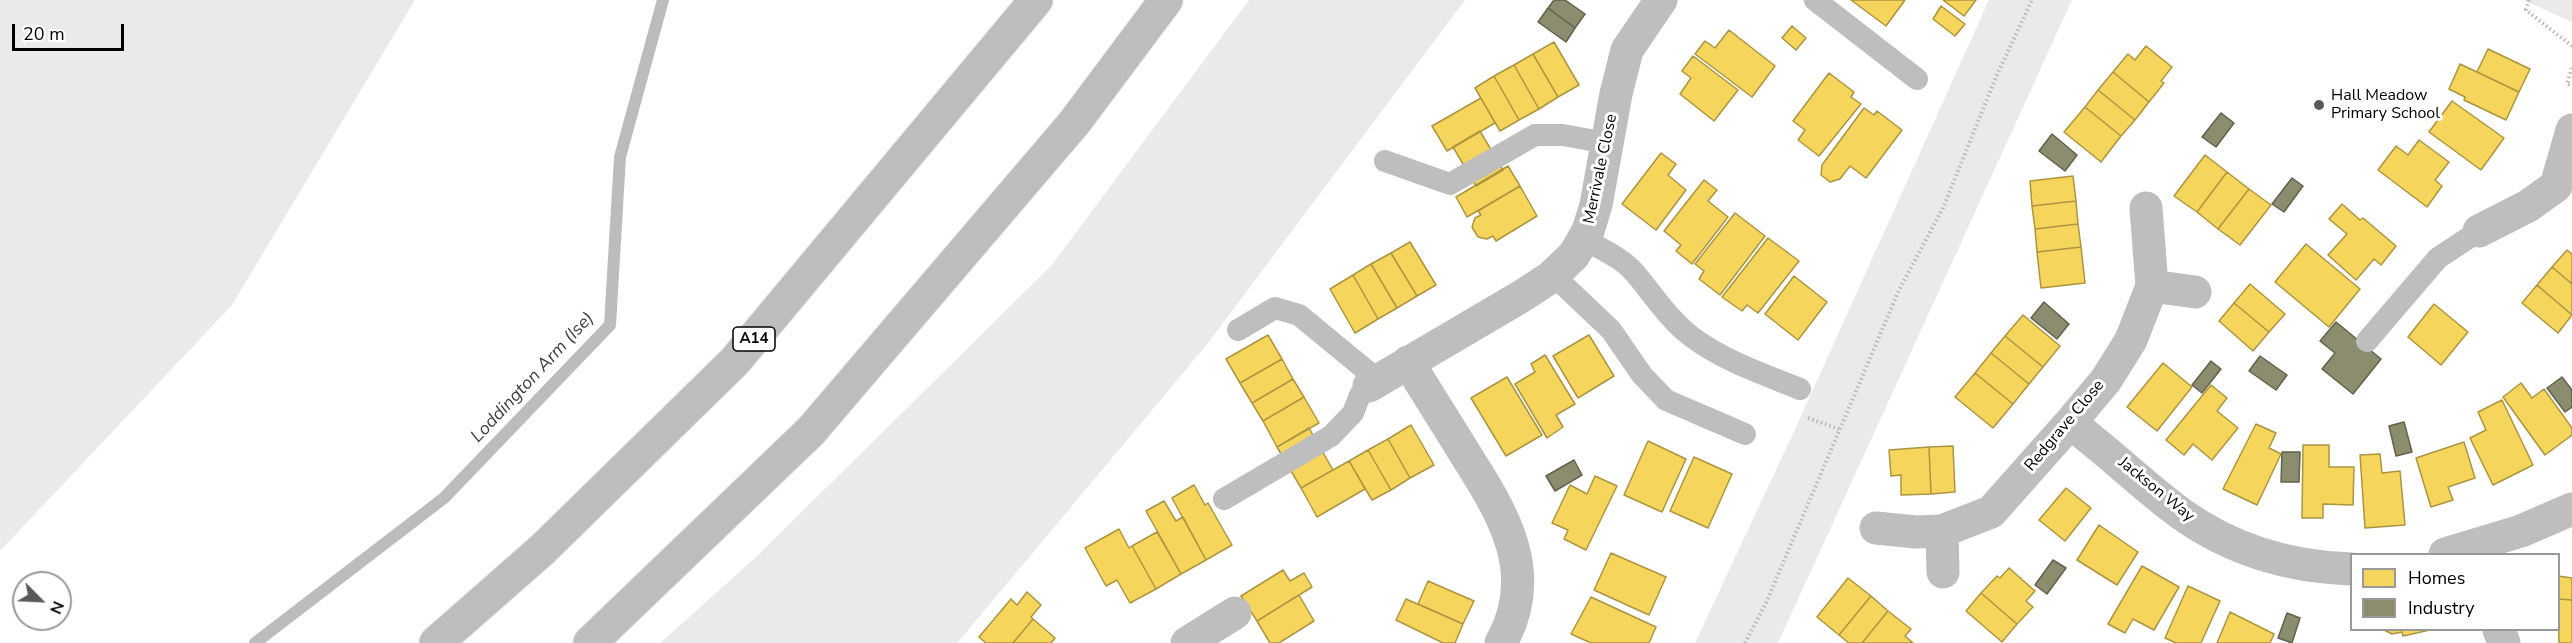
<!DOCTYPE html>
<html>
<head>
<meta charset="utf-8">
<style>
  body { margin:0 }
  #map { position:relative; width:2572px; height:643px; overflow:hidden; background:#fff; font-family:"Nunito Sans",sans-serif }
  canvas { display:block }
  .legend { position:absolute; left:2350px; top:553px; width:210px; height:78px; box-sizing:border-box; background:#fff; border:2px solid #999; margin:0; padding:8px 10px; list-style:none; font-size:18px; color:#000 }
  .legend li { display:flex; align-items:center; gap:12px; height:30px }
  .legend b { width:30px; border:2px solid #999 }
  .north { position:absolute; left:12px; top:571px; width:60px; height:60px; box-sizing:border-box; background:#fff; border:2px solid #999; border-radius:50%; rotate:114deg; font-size:16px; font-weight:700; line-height:24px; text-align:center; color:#000 }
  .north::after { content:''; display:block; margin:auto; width:21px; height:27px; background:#595959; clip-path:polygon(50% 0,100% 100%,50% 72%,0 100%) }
  .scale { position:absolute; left:12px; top:24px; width:112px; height:27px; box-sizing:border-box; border:3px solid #000; border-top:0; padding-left:8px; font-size:18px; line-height:21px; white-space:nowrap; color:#000; -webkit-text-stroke:4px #fff; paint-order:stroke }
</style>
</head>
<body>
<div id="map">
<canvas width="2572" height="643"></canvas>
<ul class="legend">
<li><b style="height:16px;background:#f6d55c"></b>Homes</li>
<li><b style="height:16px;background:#8c8c6e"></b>Industry</li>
</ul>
<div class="north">N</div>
<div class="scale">20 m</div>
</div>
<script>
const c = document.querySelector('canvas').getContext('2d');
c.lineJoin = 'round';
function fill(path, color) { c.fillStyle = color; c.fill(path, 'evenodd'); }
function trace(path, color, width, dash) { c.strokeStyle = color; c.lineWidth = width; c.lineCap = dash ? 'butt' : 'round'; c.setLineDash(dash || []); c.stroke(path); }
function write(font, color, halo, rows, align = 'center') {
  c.font = font + ' "Nunito Sans",sans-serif'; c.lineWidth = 6; c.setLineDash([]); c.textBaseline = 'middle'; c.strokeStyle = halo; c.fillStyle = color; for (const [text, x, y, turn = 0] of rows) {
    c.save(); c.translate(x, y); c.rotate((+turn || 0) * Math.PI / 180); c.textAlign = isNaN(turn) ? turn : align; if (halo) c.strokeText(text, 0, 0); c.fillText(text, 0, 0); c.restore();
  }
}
fill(new Path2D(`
  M0,0H415L232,305L0,551Z
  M1249,0H1465L1208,343L959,641L956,643H660L754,559L1051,266Z
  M1989,0H2072L1778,643H1695L1797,425Z
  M2523,0H2572V22Z`), '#eaeaea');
const homes = new Path2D(`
  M1851,0H1905L1886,26Z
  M1943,0H1976L1964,16Z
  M1941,6L1965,24L1955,36L1933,19Z
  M1792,26L1806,38L1796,50L1782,38Z
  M1729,30L1775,66L1752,97L1695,54L1705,41L1715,48Z
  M1554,42L1579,85L1558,97L1533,54Z
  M2146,46L2172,67L2161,81L2164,83L2149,102L2113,72L2128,54L2135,60Z
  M2488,49L2530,69L2519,92L2477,72Z
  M1533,54L1558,97L1539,109L1514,65Z
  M1693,56L1738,90L1714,121L1680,94L1691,78L1682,71Z
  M2460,64L2519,92L2506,120L2464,100L2465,97L2449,89Z
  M1514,65L1539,109L1519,120L1494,76Z
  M2113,72L2149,102L2135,120L2098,90Z
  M1829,73L1854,92L1851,97L1861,104L1819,156L1798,140L1805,130L1793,121Z
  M1494,76L1519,120L1500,131L1475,88Z
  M2098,90L2135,120L2121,136L2085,107Z
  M1481,98L1495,123L1447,151L1432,126Z
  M2452,101L2504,138L2481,170L2429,132Z
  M2085,107L2121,136L2101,162L2064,132Z
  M1864,108L1874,115L1877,111L1902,130L1866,178L1850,166L1840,179L1830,182L1821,175L1822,165Z
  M1480,131L1503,170L1476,186L1453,147Z
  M2419,140L2449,162L2435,180L2442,186L2427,207L2378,170L2396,146L2408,155Z
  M1661,153L1676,164L1668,175L1686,190L1656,230L1622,204Z
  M2205,155L2227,172L2197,212L2174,196Z
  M1508,166L1520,186L1467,217L1456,197Z
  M2227,172L2249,189L2218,229L2197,212Z
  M2073,176L2076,201L2032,206L2030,181Z
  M1704,180L1717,190L1708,201L1728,217L1692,264L1676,251L1681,245L1664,231Z
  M1520,186L1537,216L1496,241L1493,236L1487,239L1478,237L1472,227L1475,218L1481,215L1478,211Z
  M2249,189L2271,205L2240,245L2218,229Z
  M2076,201L2078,224L2035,229L2032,206Z
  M2342,204L2360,220L2363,218L2396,246L2381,265L2374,259L2356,280L2328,255L2347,234L2329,219Z
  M1735,213L1765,236L1720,295L1699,279L1704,271L1695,264Z
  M2078,224L2081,247L2037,252L2035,229Z
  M1768,238L1799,261L1758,313L1747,305L1742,311L1722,297Z
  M1410,242L1436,285L1417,296L1391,253Z
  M2306,244L2360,289L2329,327L2275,282Z
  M2081,247L2085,283L2041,288L2037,252Z
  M2567,250L2572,254V284L2552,267Z
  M1391,253L1417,296L1397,308L1371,264Z
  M1371,264L1397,308L1378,319L1353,275Z
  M2552,267L2572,284V315L2537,285Z
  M1353,275L1378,319L1355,333L1330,289Z
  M1794,276L1827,302L1798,340L1765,314Z
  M2250,284L2285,314L2269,332L2234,303Z
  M2537,285L2572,315L2558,333L2522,303Z
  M2234,303L2269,332L2253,351L2219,321Z
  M2434,304L2468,332L2441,365L2408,337Z
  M2023,315L2060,346L2043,367L2005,336Z
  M1268,335L1282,359L1240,383L1226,359Z
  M1589,335L1614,376L1578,398L1553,356Z
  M2005,336L2043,367L2029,384L1991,353Z
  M1991,353L2029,384L2013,404L1975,373Z
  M1545,355L1575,404L1556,415L1563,427L1547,438L1515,384L1535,372L1531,364Z
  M1282,359L1293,379L1252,403L1240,383Z
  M2163,363L2192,387L2157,431L2127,407Z
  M1975,373L2013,404L1993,428L1955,397Z
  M1507,377L1542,435L1506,456L1471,398Z
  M1293,379L1304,397L1263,421L1252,403Z
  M2521,383L2532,398L2544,389L2572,428V435L2545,455L2503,397Z
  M2211,385L2227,398L2217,411L2238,428L2212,460L2193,444L2184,455L2166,440Z
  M1304,397L1319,423L1277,447L1263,421Z
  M2502,400L2533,465L2493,485L2470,438L2486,430L2478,412Z
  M2256,424L2276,433L2269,448L2281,454L2257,505L2223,489Z
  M1411,425L1434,465L1410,478L1388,439Z
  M1309,428L1333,470L1301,488L1277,447Z
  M1388,439L1410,478L1391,490L1368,450Z
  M1648,441L1686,459L1662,512L1624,495Z
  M2464,442L2475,478L2448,487L2453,500L2431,507L2416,458Z
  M2303,445H2329V467H2354L2353,505L2323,504V518H2302Z
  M1953,446L1955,492L1931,494L1929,447Z
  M1929,447L1931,494L1901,495V475L1891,476L1889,450Z
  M1368,450L1391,490L1372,500L1349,461Z
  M2380,454L2382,473L2400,471L2405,525L2365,528L2360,455Z
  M1694,457L1732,474L1708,528L1670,511Z
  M1349,461L1365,489L1317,517L1301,488Z
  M1595,476L1617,486L1586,550L1564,539L1568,530L1552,523L1570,485L1587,494Z
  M1194,485L1205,505L1208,503L1232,545L1206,560L1172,498Z
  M2066,488L2091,508L2065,541L2039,520Z
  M1164,501L1176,521L1183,517L1206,560L1181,574L1146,511Z
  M2099,525L2138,552L2117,585L2077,560Z
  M1119,529L1129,548L1132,546L1156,589L1130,603L1117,580L1106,586L1085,548Z
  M1157,532L1181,574L1156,589L1132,546Z
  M1611,553L1666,577L1649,615L1594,590Z
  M2142,566L2179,587L2154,630L2133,619L2125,633L2108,624Z
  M2009,568L2035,591L2026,601L2033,607L2017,624L1981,593L1997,576L2000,578Z
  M1283,570L1290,581L1304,573L1312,587L1257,621L1241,596Z
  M2558,576L2572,578V600L2558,599Z
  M1848,578L1871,596L1839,635L1817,617Z
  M1428,581L1474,601L1463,624L1418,604Z
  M2188,586L2220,601L2201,643H2176L2165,638Z
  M1027,592L1041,605L1031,617L1033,619L1013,643H986L979,637L1011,599L1017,605Z
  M1981,593L2017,624L2002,642L1966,611Z
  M1299,595L1314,621L1279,643H1270L1257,621Z
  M1871,596L1888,611L1862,643H1849L1839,635Z
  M1591,597L1656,627L1649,643H1591L1571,634Z
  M1406,599L1463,624L1455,643H1443L1396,620Z
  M2558,599L2572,600V643H2559Z
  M1888,611L1911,629L1905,636L1913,643H1862Z
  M2230,612L2274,634L2270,643H2217Z
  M1033,619L1055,638L1051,643H1013Z
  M2384,630H2430L2403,636L2402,632L2392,634Z`);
fill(homes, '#f6d55c');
trace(homes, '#ac9540', 1.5);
const industry = new Path2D(`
  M1554,0H1565L1585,14L1575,28L1548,8Z
  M1548,8L1575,28L1566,42L1538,22Z
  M2221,113L2234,123L2216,147L2202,137Z
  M2052,134L2077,155L2065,171L2039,151Z
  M2292,178L2303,186L2284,212L2272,204Z
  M2044,302L2069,324L2057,339L2031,318Z
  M2336,322L2381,359L2353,394L2322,369L2335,353L2320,341Z
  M2260,356L2287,375L2276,390L2249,371Z
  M2211,361L2221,369L2202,393L2192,385Z
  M2562,377L2572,390V407L2565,412L2547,388Z
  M2404,422L2412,452L2396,456L2389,426Z
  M2282,452H2300L2299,482H2281Z
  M1574,460L1582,475L1555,491L1546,476Z
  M2053,560L2066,568L2047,594L2035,585Z
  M2287,613L2300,618L2292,643L2278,638Z`);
fill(industry, '#8c8c6e');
trace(industry, '#62624d', 1.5);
trace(new Path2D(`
  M255,643L444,498L610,325L620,157L663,0`), '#bcbcbc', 12);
const trunk = new Path2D(`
  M436,643L543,549L735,361L1036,0
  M590,643L811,431L1074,123L1166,0`);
trace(trunk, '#dbdbdb', 35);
trace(new Path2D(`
  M2529,0L2526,10L2572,46
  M2572,68L2567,84L2572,86
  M1808,418L1839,429
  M1745,643L1766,603L1899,290L1943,208L1996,77L2032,0`), '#b8b8b8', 4, [1.5, 3]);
trace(new Path2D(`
  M1815,0L1917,79
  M1385,161L1450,184L1535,135H1563L1607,143
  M1584,239C1600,249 1621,257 1634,272C1653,294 1668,319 1692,337C1724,361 1763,374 1800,389
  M1553,275L1611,330L1642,375L1666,400L1745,434
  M1238,330L1275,308L1299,315L1378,380
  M2367,341L2438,258L2479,231
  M1224,499L1331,436L1353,413L1360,395L1369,386`), '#bebebe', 22);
trace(new Path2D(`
  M2479,231L2528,206L2556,186L2572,130
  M2152,286L2195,292
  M1408,362C1427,392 1445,422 1464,452C1502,512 1541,572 1501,643
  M1369,386L1522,296L1551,277L1574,255L1588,231L1596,205L1616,94L1627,50L1661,0
  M2070,423C2108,451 2142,485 2180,513C2231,550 2289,567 2352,569
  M1876,528L1916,532L1942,531L1991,512L2070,423L2106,380L2131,340L2152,286L2146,208
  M1942,531L1943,572
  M2445,554L2521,531L2572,509
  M2499,630L2504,643
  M1187,643L1235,613`), '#bebebe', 33);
trace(trunk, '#bdbdbd', 33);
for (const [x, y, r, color] of [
  [2319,105,6,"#595959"]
]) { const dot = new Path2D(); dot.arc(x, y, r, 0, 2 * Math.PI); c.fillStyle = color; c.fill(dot); trace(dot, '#fff', 2); }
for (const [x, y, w] of [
  [754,339,42]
]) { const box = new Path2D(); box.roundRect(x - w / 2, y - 12, w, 24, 4.5); c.fillStyle = '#fff'; c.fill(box); trace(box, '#000', 1.5); }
write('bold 15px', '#000', null, [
  ["A14",754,339]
]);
write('16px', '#000', '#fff', [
  ["Hall Meadow",2331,96],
  ["Primary School",2331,114]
], 'left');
write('16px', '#000', '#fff', [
  ["Merrivale Close",1601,169,-78],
  ["Redgrave Close",2065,426,-50],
  ["Jackson Way",2156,490,39]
]);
write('italic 18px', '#414141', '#fff', [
  ["Loddington Arm (Ise)",533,378,-47]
]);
</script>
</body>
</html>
